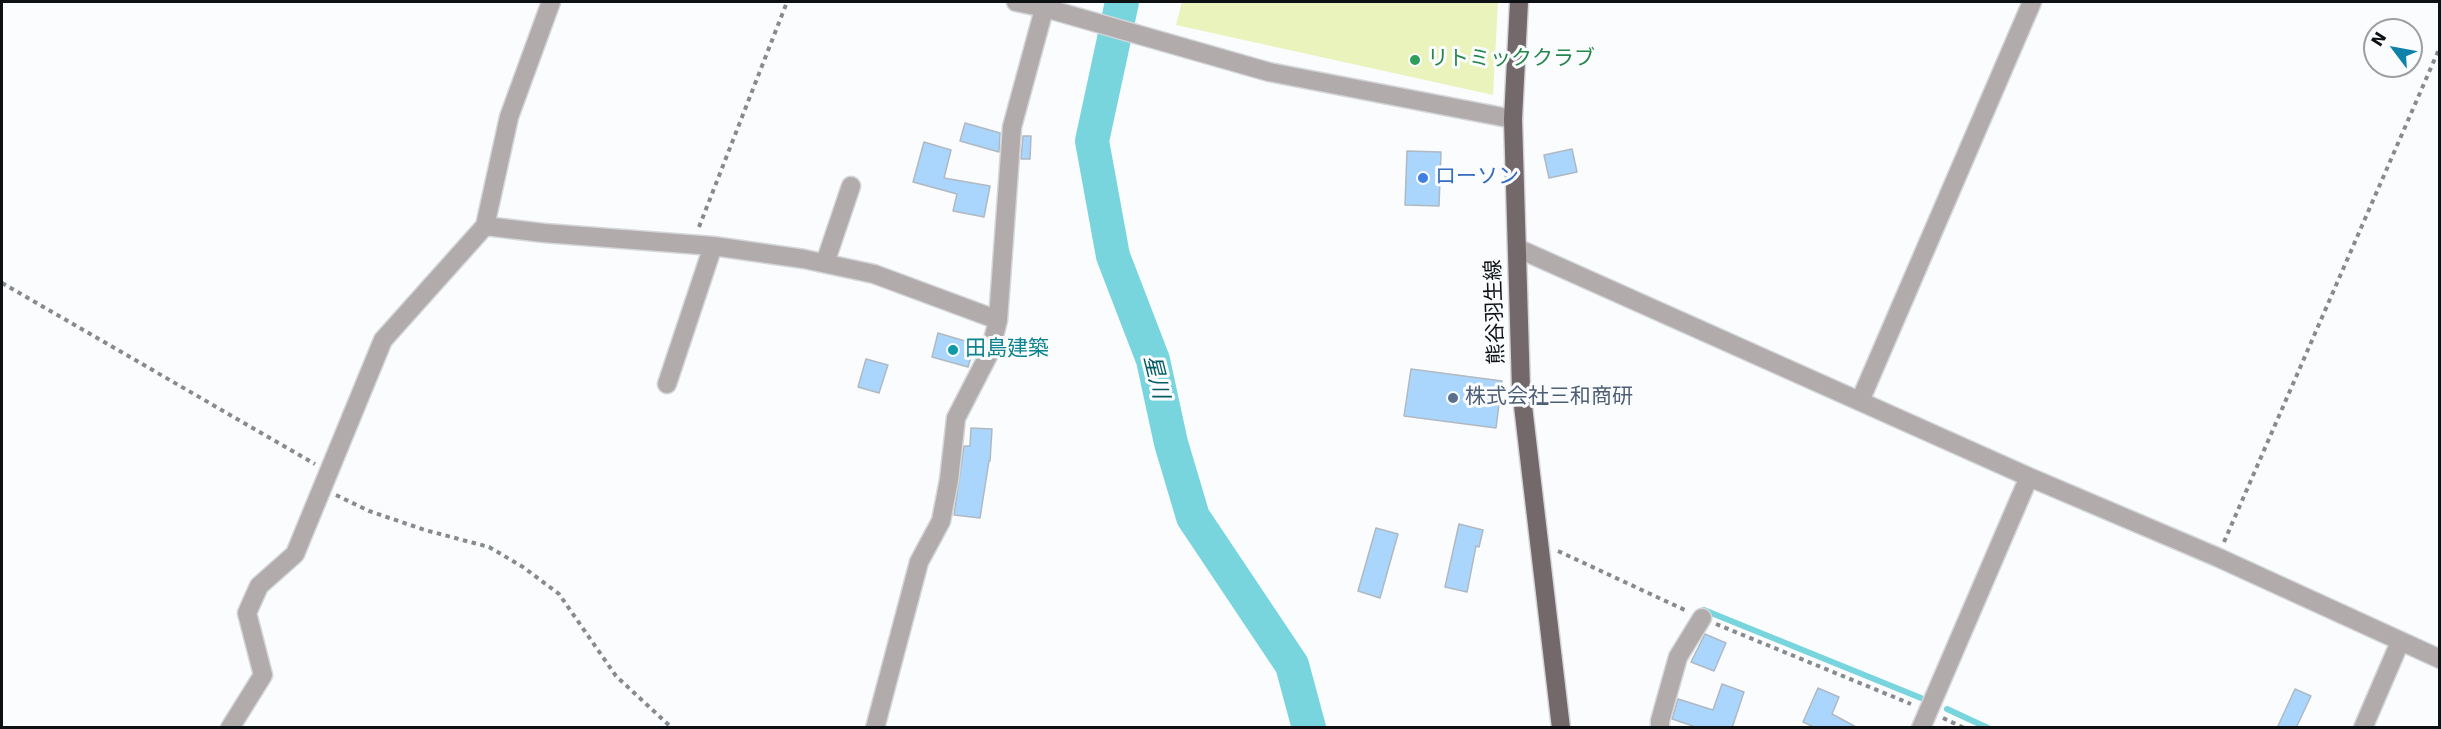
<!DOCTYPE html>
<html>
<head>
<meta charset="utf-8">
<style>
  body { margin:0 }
  #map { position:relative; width:2441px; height:729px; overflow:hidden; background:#fafcfe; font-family:"DejaVu Sans",sans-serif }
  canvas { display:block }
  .frame { position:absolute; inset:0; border:3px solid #0e1114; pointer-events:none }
  .north { position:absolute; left:2363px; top:18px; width:60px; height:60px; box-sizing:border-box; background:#fafcfe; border:2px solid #9c9ea0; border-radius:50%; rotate:302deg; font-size:16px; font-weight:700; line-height:24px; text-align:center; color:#0e1114 }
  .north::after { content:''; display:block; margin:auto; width:21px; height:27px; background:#0e82a9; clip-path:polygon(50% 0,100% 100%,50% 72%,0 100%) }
</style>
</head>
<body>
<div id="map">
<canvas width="2441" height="729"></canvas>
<div class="frame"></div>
<div class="north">N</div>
</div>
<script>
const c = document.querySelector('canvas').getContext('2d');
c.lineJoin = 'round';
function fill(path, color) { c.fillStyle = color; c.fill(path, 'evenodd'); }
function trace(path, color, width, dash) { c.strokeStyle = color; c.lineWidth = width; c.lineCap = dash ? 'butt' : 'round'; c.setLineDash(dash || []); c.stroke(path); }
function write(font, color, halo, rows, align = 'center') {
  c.font = font + ' "DejaVu Sans","Noto Sans JP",sans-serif'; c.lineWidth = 6; c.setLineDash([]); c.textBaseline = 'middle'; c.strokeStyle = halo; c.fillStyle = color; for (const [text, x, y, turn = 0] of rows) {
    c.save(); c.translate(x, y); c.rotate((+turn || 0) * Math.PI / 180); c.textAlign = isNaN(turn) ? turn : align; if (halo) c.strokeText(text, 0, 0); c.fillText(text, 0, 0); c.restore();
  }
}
fill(new Path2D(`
  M1182,2H1498L1493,95L1176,25Z`), '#eaf3bc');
trace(new Path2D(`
  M1704,610L1921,698
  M1947,709L1988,728`), '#78d5dd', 6);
trace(new Path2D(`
  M1122,2L1092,141L1113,256L1153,360L1171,443L1193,517L1292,665L1309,728`), '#78d5dd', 34);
const building = new Path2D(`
  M965,123L1000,133L999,152L960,141Z
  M1023,136H1031L1030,159H1021Z
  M924,142L951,150L944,178L990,186L984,217L953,211L957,194L913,182Z
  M1572,149L1577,172L1549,178L1544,155Z
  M1407,151L1441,152L1439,206L1405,205Z
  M938,333L975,344L968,367L932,357Z
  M866,359L888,365L879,393L858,387Z
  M1411,369L1502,381L1496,428L1404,416Z
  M971,428L992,429L990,461H989L980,518L954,515L964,446H970Z
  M1459,524L1483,530L1479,547L1476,546L1467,592L1445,587Z
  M1376,528L1398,534L1380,598L1358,591Z
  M1705,634L1726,643L1714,671L1691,662Z
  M1722,684L1744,692L1732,728H1699L1672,719L1678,699L1713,710Z
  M1818,688L1839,697L1832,714L1858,728H1816L1803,722Z
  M2295,689L2311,696L2296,728H2277Z`);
fill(building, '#aad6fd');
trace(building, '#b0b9c1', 1.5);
const minor = new Path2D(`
  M1016,2L1045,8L1269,72L1513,119
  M485,226L544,233L713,246L804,259L874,274L998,320
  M1517,248L2029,477L2217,557L2440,659
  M825,263L851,186
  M667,384L713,246
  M1860,401L2032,2
  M230,728L263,675L247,613L259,586L295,554L383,340L485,226L509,117L551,2
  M875,728L919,562L941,521L949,480L956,418L990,352L998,320L1012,127L1046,2
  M1660,728V721L1678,657L1702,618
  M1921,728L2029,477
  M2363,728L2400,642`);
const major = new Path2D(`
  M1519,2L1513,119L1521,389L1561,728`);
trace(minor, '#d4d6d9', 21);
trace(major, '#d4d6d9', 21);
trace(new Path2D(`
  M699,227L787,2
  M2,283L315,464
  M336,495L369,511L425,530L489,547L523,567L559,594L616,676L672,728
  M2224,542L2440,47
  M1558,551L1687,611
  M1716,624L1911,704
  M1943,718L1964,728`), '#888b8d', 4, [4.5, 4.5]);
trace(minor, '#b1abac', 18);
trace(major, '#73696b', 18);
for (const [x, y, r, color] of [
  [1415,60,6,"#2e9e5b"],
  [1423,178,6,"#3f7fe0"],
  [953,350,6,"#0f9aa8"],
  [1453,398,6,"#5c6f8a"]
]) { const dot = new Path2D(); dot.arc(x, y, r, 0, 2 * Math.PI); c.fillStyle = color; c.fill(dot); trace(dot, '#fafcfe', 2); }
write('21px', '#27864d', '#fafcfe', [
  ["リトミッククラブ",1427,60]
], 'left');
write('21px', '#366cbe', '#fafcfe', [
  ["ローソン",1435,178]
], 'left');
write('21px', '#0e1114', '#fafcfe', [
  ["熊谷羽生線",1496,312,-92]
]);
write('21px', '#0d838f', '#fafcfe', [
  ["田島建築",965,350]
], 'left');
write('21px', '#4e5e75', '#fafcfe', [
  ["株式会社三和商研",1465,398]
], 'left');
write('italic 22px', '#045b61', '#fafcfe', [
  ["星川",1155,377,76]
]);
</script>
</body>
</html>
